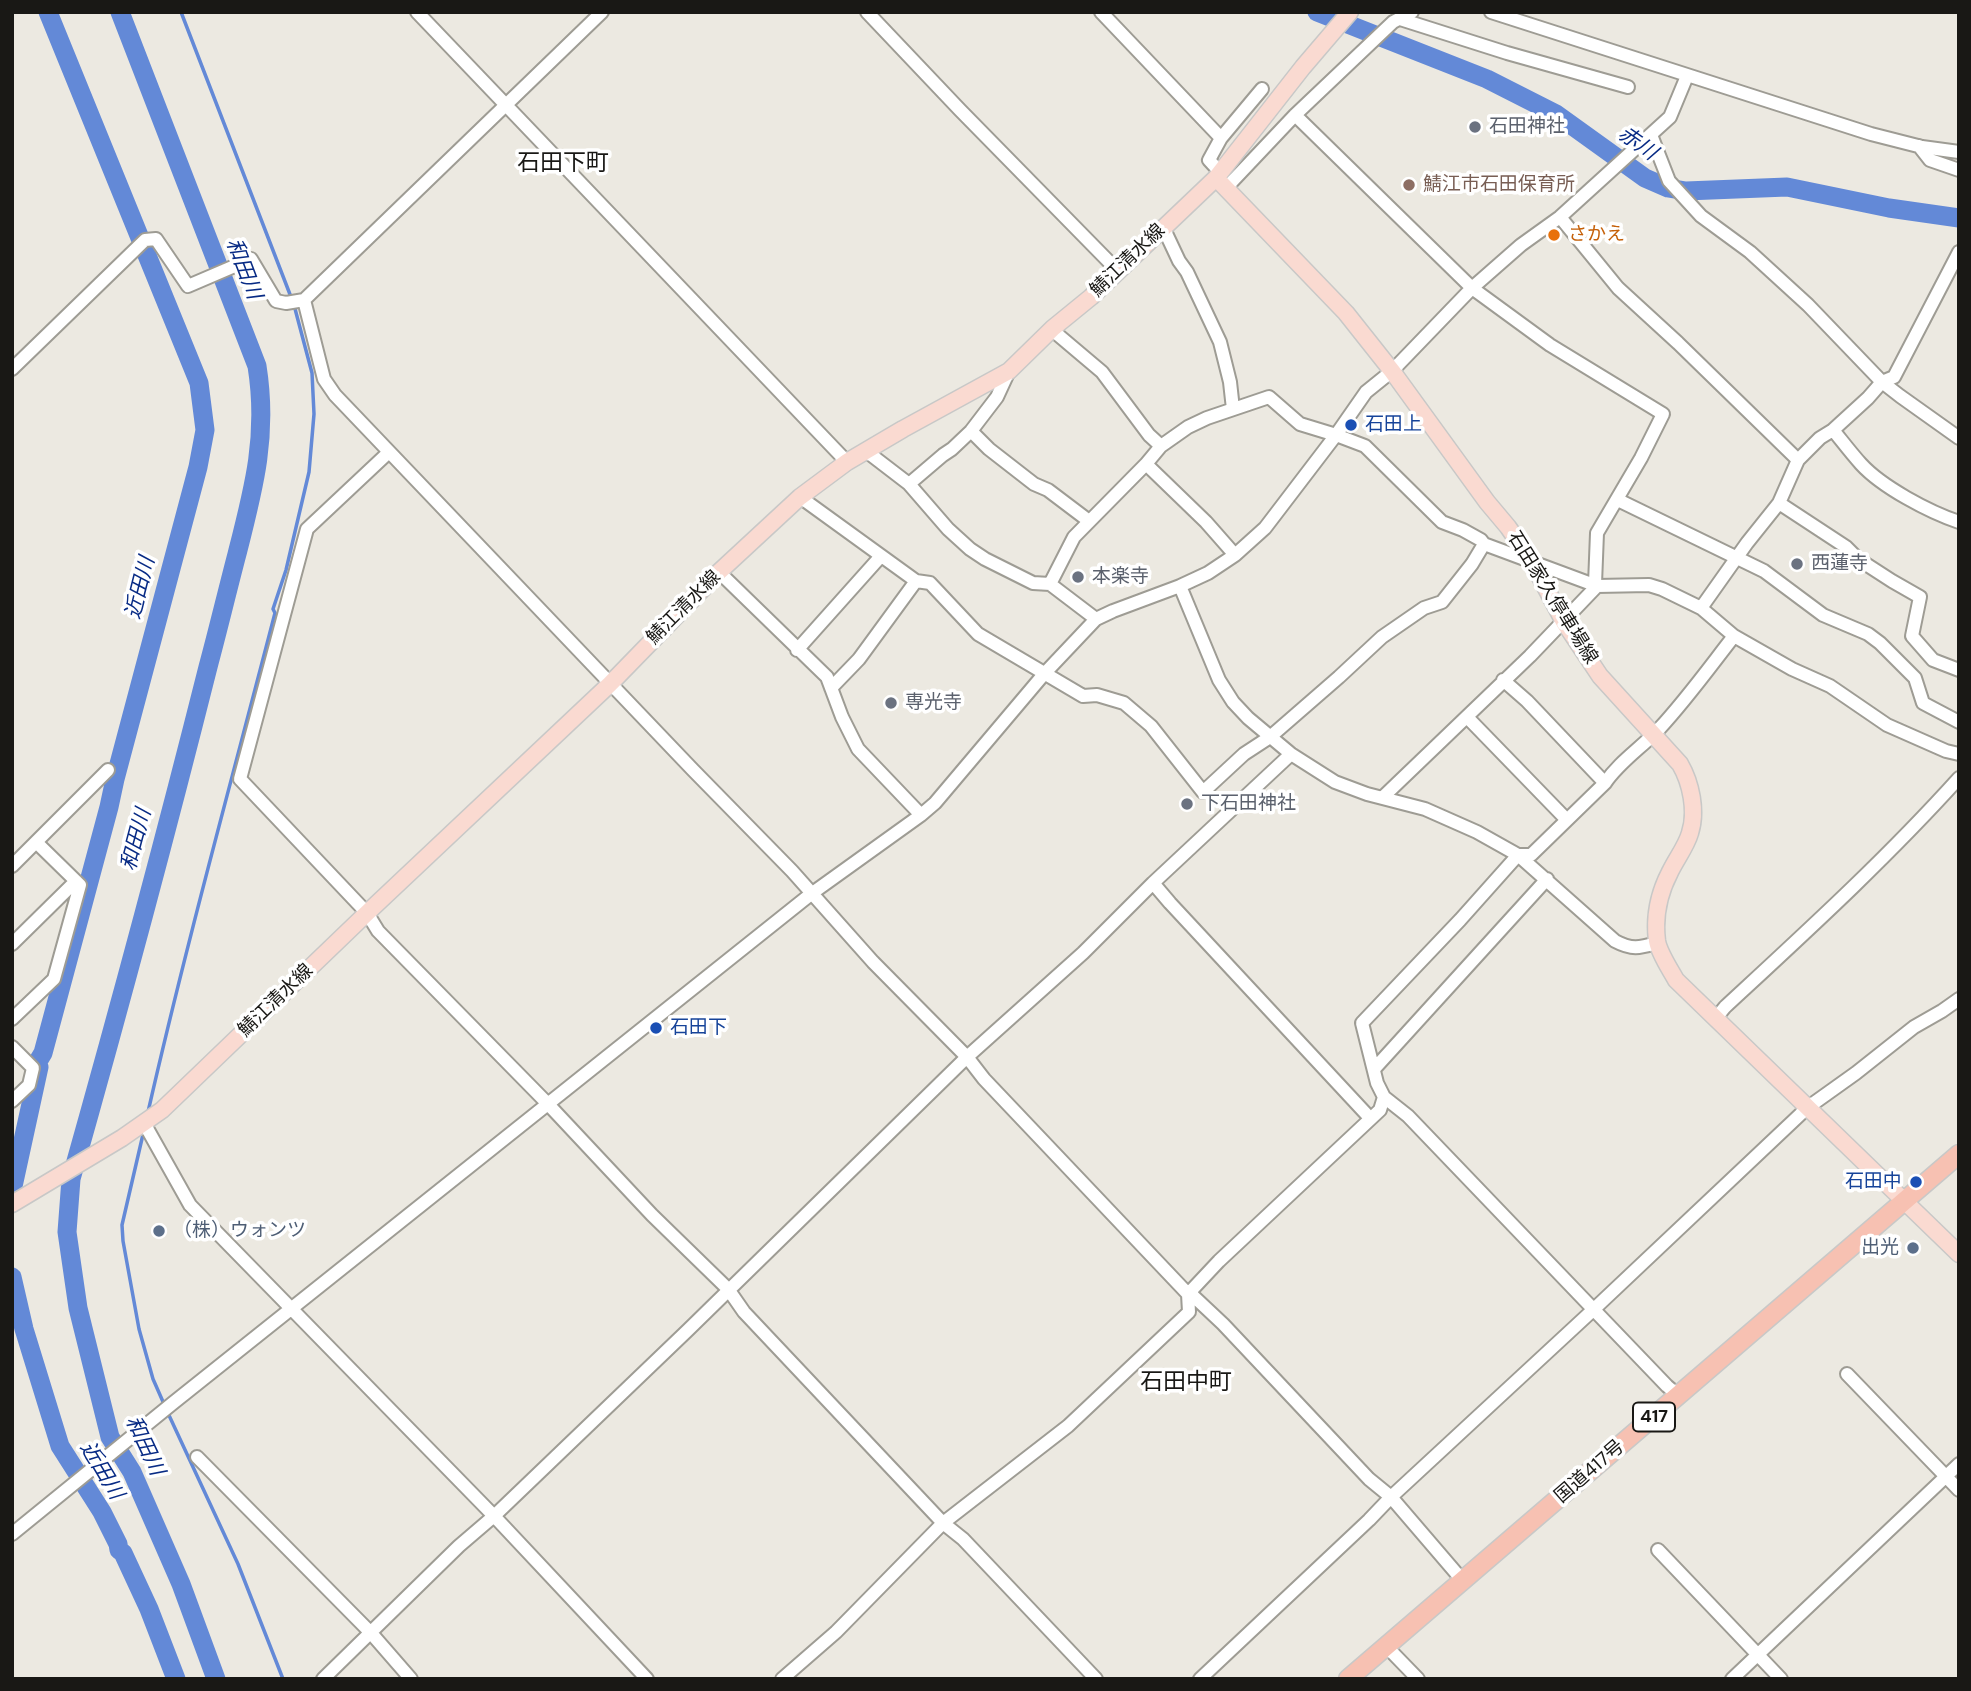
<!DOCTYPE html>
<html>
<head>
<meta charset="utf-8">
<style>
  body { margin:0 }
  #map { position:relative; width:1971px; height:1691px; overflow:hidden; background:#ece9e1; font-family:"DM Sans",sans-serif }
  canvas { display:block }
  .frame { position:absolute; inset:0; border:14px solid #191815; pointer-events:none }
</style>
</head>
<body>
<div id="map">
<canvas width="1971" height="1691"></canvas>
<div class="frame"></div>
</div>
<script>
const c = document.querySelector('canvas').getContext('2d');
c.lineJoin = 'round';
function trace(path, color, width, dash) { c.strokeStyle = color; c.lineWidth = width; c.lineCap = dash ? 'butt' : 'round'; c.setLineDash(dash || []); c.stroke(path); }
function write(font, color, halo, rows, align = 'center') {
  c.font = font + ' "DM Sans","Noto Sans JP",sans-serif'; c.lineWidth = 7; c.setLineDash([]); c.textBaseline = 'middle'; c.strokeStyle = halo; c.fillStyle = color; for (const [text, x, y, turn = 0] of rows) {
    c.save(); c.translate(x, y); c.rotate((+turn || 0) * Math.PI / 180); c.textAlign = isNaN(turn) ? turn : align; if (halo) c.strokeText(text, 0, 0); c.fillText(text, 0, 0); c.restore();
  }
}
trace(new Path2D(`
  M181,12L291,297
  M148,1112C186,945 232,779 275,613L273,609L286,570L309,472L314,414L312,373L294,305
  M144,1130L122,1225L123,1241L139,1329L153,1379L164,1404
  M167,1411L238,1564L283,1679`), '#6389d7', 3.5);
trace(new Path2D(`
  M120,12L257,366C268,435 254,488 237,554C227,592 218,630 208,667C165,838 119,1009 71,1179L67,1232L78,1308L110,1437L132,1472L181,1584L216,1679
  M1317,12L1487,79L1556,114L1645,178L1668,188L1686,191L1787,187L1889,208L1959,218
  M12,1191L39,1067L37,1063L43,1053L109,807L115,779L198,467L205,430L199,383L48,12
  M12,1277L24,1329L60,1446L102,1512L118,1544L119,1550L123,1553L149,1609L176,1679`), '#6389d7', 19);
const minor = new Path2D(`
  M417,12L847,462
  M867,12L960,110L1118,271
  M1101,12L1221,138
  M1491,12L1871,134L1922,147L1959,152
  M1400,19L1507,53L1628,87
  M1295,115L1472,288L1550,345L1663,414L1641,458L1597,533L1595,584
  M1651,135L1669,181L1701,216L1750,252L1808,305L1882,382L1900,396L1959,438
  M1919,146L1930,160L1959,170
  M1220,172L1209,160L1221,138L1262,89
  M1226,188L1295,115L1393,22L1412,12
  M1560,217L1618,288L1678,343L1798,460
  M1163,227L1179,261L1187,272L1220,342L1230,382L1233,409
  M304,300L324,379L335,395L693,770L792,871L873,962L967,1057L984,1079L1188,1294L1189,1312L1068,1426L943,1523L836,1632L782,1679
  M1053,328L1057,334L1102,372L1149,435L1161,446
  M12,369L145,240L156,239L188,286L251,259L276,301L286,303L304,300L602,12
  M1833,430C1842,441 1851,453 1861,464C1882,487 1929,512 1959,522
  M971,431L989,449L1034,484L1048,490L1089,521
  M866,451L909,484L948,529L970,549L985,559L1033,583L1050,584L1096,619
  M389,452L307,529L240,779L367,913L378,931L547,1103L652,1215L728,1289L744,1312L943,1523L963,1539L1096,1679
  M1146,464L1206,522L1235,555
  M909,484L943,455L952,449L971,431L997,397L1009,371
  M800,497L916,581L930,583L978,634L1083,696L1097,695L1124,703L1151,726L1203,792L1244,754L1270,737L1339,677L1382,637L1424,608L1442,602L1472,564L1484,544
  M1618,500L1764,571L1823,615L1868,634L1880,643L1915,678L1923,703L1959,722
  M1779,503L1846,547L1858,559L1892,581L1920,597L1912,636L1933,660L1959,670
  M719,572L827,677L842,717L858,749L921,815
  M1050,584L1074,537L1146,464L1161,446L1188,427L1207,418L1269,397L1300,424L1336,435L1365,446L1442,522L1463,530L1481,540L1484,544L1597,586L1649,585L1662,589L1701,608L1734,636L1792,669L1830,686L1887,725L1946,751L1959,754
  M1180,586L1219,680L1233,702L1248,718L1291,754L1335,782L1367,794L1425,809L1477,832L1518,855L1615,941C1632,950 1639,948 1657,943
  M1701,608L1747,543L1779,503L1798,460L1820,438L1833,430L1868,398L1882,382L1894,377L1959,252
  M797,650L881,556
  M1503,680L1527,701L1605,783
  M831,688L859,659L916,581
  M1467,717L1567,820
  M1383,797L1530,656L1597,586
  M12,866L108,770
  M1153,883L1170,903L1370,1118
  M12,944L76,881
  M1716,1018L1725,1007C1806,932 1885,860 1959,778
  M12,1019L54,979L80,885L36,842
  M12,1047L33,1068L29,1085L12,1101
  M1375,1068L1547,879
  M144,1123L190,1205L494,1516L647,1679
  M1190,1293L1223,1324L1369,1479L1391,1497L1463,1581
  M1188,1294L1219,1261L1380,1110L1384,1097
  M1847,1374L1959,1490
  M1679,1396L1667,1386L1408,1116L1384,1097L1377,1083L1362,1023L1460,920L1518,855H1531L1605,783C1619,762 1641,748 1659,729C1686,700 1709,668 1734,636
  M197,1457L371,1633L411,1679
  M12,1534L173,1403L811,894L921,815L935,803L1044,674L1096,619L1113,611L1180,586L1208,573L1235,555L1265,528L1336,435L1366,392L1392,371L1472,288L1521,245L1560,217L1670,117L1687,76
  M1658,1550L1781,1679
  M1386,1646L1418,1679
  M323,1679L459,1546L494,1516L688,1330L967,1057L1083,953L1153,883L1291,754
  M1200,1679L1369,1520L1391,1497L1593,1310L1807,1108L1856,1073L1914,1027L1942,1011L1959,999
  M1732,1679L1959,1464`);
const major = new Path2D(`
  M1216,178L1346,313L1392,371L1487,502L1508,527L1531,560L1564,622L1600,676L1680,764C1691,783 1697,811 1690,833C1686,847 1676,859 1670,872C1659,893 1654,917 1657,941C1659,953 1670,969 1676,980L1959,1254
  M12,1204L122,1138L162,1110L367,913L610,684L719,572L800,497L847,462L903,429L1009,371L1053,328L1091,297L1216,178L1303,67L1350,12`);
const highway = new Path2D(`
  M1348,1679L1959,1154`);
trace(minor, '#9e9c94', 16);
trace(major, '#c8c8c7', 19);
trace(highway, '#c8c8c7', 21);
trace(minor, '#fff', 12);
trace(major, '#fadad1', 16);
trace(highway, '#f7c1b2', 18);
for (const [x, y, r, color] of [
  [1475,127,7,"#6b7280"],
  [1409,185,7,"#8d6e63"],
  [1554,235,7,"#e8710a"],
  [1351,425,7,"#1a4fb4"],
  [1797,564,7,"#6b7280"],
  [1078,577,7,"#6b7280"],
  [891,703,7,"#6b7280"],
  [1187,804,7,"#6b7280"],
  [656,1028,7,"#1a4fb4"],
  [1916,1182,7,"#1a4fb4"],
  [159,1231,7,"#5c6f8a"],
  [1913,1248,7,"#5c6f8a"]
]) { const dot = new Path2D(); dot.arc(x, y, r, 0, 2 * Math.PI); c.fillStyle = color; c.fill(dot); trace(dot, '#fff', 2.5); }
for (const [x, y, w] of [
  [1654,1417,42]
]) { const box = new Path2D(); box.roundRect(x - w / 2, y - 14.5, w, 29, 5); c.fillStyle = '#fff'; c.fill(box); trace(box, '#191815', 2); }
write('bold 18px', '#191815', null, [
  ["417",1654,1417]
]);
write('19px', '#5b616d', '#fff', [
  ["石田神社",1489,127],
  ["西蓮寺",1811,564],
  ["本楽寺",1092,577],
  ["専光寺",905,703],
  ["下石田神社",1201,804]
], 'left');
write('19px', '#785e54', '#fff', [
  ["鯖江市石田保育所",1423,185]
], 'left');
write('19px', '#c56008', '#fff', [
  ["さかえ",1568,235]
], 'left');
write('19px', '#191815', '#fff', [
  ["鯖江清水線",1128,261,-44],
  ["石田家久停車場線",1552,598,58],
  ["鯖江清水線",684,608,-45],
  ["鯖江清水線",276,1001,-44],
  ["国道417号",1590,1472,-41]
]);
write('19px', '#164399', '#fff', [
  ["石田上",1365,425],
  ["石田下",670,1028],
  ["石田中",1902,1182,"right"]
], 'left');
write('19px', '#4e5e75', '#fff', [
  ["（株）ウォンツ",173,1231],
  ["出光",1899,1248,"right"]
], 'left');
write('italic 21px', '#082b85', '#fff', [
  ["赤川",1637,144,35],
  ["和田川",243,269,69],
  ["近田川",141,588,-76],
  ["和田川",137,840,-75],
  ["和田川",144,1446,65],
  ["近田川",101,1471,59]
]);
write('23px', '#191815', '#fff', [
  ["石田下町",563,164],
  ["石田中町",1186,1383]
]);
</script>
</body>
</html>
